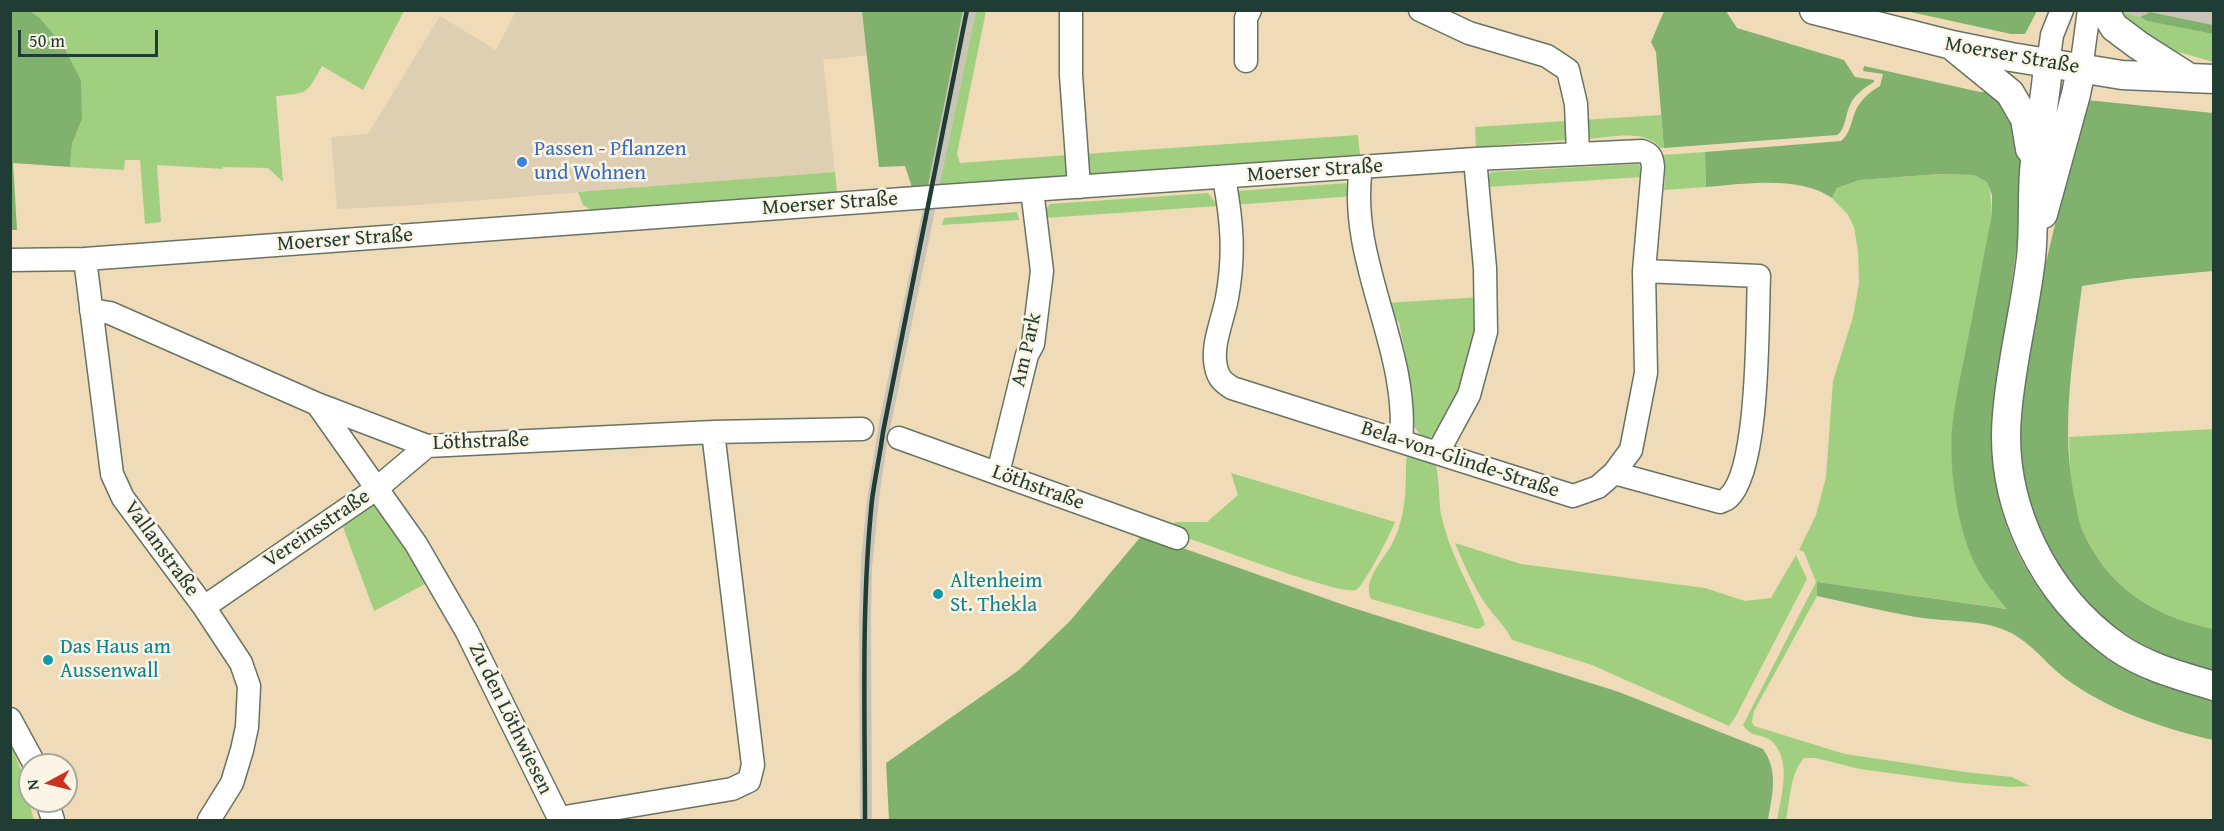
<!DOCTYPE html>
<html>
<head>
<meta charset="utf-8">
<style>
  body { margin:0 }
  #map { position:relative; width:2224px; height:831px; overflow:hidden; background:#f0dbb9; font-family:"Gentium Book Plus",serif }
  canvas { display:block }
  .frame { position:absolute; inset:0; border:12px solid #1f3d34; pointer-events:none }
  .north { position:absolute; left:18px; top:753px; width:60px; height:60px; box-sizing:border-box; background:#fcf5e5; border:2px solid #a4ab9e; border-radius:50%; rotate:263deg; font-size:16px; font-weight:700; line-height:24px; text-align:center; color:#1f3d34 }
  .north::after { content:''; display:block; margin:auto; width:21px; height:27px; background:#c8321e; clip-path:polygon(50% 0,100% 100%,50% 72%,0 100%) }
  .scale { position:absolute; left:18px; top:30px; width:140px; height:27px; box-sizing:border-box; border:3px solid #1f3d34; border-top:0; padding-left:8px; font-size:18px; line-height:21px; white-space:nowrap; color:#1f3d34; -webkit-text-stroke:4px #fcf5e5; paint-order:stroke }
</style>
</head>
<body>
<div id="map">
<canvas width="2224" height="831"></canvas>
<div class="frame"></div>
<div class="north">N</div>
<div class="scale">50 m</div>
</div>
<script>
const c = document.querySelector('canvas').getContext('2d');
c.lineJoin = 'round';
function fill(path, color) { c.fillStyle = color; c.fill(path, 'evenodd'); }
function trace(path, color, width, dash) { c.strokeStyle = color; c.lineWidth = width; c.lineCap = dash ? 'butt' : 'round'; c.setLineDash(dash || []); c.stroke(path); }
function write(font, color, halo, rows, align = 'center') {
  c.font = font + ' "Gentium Book Plus",serif'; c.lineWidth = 5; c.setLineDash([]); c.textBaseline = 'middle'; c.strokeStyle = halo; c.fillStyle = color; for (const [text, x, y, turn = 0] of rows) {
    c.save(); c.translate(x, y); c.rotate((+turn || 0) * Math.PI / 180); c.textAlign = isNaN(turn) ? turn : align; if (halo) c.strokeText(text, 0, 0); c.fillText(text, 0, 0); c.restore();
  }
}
fill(new Path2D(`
  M516,11H862L867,55L823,60L835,172L419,205L337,209L331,137L368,134L440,16L496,50Z`), '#decfb2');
fill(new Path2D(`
  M963,11H976L887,444L879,499L872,568L871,616L872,820H860L859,617L861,560L867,500L879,423Z
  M2111,11H2213V25L2150,12L2140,17Z`), '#cac3b8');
fill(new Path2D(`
  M30,11H404L363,90L322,66C306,95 308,93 276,96L283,182L268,168L223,167V169L157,165L161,222L145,224L140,160H125L124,170L70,167L72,144L82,119L63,45L40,18Z
  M976,11H986L957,154L960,163L1068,155L1066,176L940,184Z
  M2120,12L2140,17L2147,21L2213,34V62L2148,43Z
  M1661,115L1664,148H1660C1645,128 1609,138 1587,139L1582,120Z
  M1566,121V140L1476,147L1475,127Z
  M1358,135L1360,155L1089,174L1084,154Z
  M1705,152L1706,187L1664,190L1665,176H1660L1662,155Z
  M1639,164L1643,177L1487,187V178L1491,172Z
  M835,172L837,192L591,210L583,205L578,192Z
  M1940,174L1974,175L1987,182L1990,191L1992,213L1952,430V461L1956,497L1992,591L2008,609L1817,582V596L1754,711L1752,722L1754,726L1845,754L1965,772L2012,777L2030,786L2010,787L1962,783L1860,769L1816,758H1804C1790,773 1790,801 1786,820H1777C1781,797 1793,758 1770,740C1760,733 1751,738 1743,725L1816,582L1804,552L1799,550L1816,515L1826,477L1833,381L1853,317L1859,283L1858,251L1854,227L1848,215L1832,198L1837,188L1860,180Z
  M1348,183L1354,196L1233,205L1236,191Z
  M1208,193L1218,206L1045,218L1046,209L1050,204Z
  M1017,212L1019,220L942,225L944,218Z
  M1481,297L1469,379L1438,435L1429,437L1421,436L1410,421L1405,384L1409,373L1399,322L1390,315L1386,303Z
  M2213,429V629C2151,616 2108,587 2081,527C2070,502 2070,464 2069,437Z
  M1408,455C1416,457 1430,458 1435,464C1439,469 1439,504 1441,514C1449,552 1469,584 1483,619L1485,625L1478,629L1371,599C1362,580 1384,559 1392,544C1406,517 1406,490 1406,460Z
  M1231,473L1395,522C1391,533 1364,586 1356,590C1340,596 1204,543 1179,535L1174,526L1175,522H1207L1238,495Z
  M374,501L429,582L374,611L342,524Z
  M1455,543L1521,564L1705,588L1745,601L1771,598L1796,555L1807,579L1736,716L1729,726L1592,665L1512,640C1506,627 1495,617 1487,606C1473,586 1464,565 1455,543Z
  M11,745L21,770L34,820H11Z`), '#a0d07f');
fill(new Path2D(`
  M10,11H30L40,18L63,45L81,81L82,119L72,144L70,167L13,163L17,230H10Z
  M862,11H963L928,185L912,187L905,166L879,167Z
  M1664,11H1726L1737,28L1844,60L1855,77L1874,80V82C1864,88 1855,94 1850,105C1845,115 1846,129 1837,135L1664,148L1656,52L1651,42Z
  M1906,11L2037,10V11L2025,34H2011Z
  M2150,12L2213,25V34L2147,21L2140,17Z
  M1864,66L1980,92H1996L2019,124L2024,193L1992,428C1993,452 1994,476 1999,500C2016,572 2066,638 2132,671C2158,684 2186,693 2213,701V740C2162,728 2110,711 2066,679C2044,662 2029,639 2002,629C1975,619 1944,622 1916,617C1882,611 1850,603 1817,596V582L2007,609C1995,595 1983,580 1975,564C1957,527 1949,470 1952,429C1955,398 1963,366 1969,334C1977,294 1984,253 1992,213V195L1987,182L1974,175L1940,174L1860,180L1837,188L1832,198C1799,175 1744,184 1706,187L1705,152L1841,141C1852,132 1851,118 1858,106C1864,97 1871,91 1880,86L1883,74L1863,71Z
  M2087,100L2213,113V271L2127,279L2082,286C2073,356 2060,430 2075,500C2077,509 2078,519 2081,527C2107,587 2152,616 2213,629V673C2180,663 2147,650 2118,630C2059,588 2020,511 2020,438C2020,390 2029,342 2039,294C2053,229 2070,165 2087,100Z
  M1143,534L1344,605L1619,692L1763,749C1779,771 1772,796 1768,820H889L886,763L1019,670L1070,621Z`), '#80b26e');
const minor = new Path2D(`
  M1071,10V75L1079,187
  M1420,10L1469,33L1547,56L1568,70L1576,104L1578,153
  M1246,61V18L1250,10
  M2048,64L2052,35L2062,10
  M2081,69L2089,10
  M1361,168C1347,261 1410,348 1401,441
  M85,259L112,474L123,498L204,607L241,663L249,686L247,727L242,750L232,783L209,820
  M10,260L85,259L930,197L1475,159L1642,151C1651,154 1652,158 1653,167L1644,271L1646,373L1631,450L1614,473L1598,487L1573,496L1232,388C1223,382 1218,378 1216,367C1211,345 1223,320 1227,298C1235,254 1232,221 1224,178
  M91,310L110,313L317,404L427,446L713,432L862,429
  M317,404L416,544L467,632L559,818L732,789L749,781L753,765L713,432
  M899,438L1177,538
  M1438,452L1469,395L1486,332L1485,268L1475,159
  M998,473L1027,355L1033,344L1042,271L1032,190
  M1614,473L1720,502C1722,501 1726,500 1728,498C1760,471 1757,320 1759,276L1644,271
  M204,607L376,489L427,446
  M10,719L35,765
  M47,801L53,820`);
const major = new Path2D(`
  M1814,10L1952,45L2011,57L2122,75L2214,79
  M2104,10L2114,27L2138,45L2188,77
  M1956,49L2010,93L2025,119L2030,149
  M2048,64C2046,100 2037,136 2034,172C2032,200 2034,230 2031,258C2025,311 2011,362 2007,415C1999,505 2044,595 2117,647C2146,667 2181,676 2214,686
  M2043,214L2076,94L2081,69`);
trace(minor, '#687463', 25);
trace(major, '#687463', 31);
trace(minor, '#fff', 22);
trace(major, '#fff', 28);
trace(new Path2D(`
  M865,820C865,714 861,607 872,500C875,477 880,455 883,432L967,10`), '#1f3d34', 4.5);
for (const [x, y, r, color] of [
  [522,162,6,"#3f7fe0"],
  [938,594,6,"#0f9aa8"],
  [48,660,6,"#0f9aa8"]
]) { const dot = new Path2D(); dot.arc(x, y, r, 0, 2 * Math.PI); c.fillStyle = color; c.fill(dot); trace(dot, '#fcf5e5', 2); }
write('21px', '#1f3d34', '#fcf5e5', [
  ["Moerser Straße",2012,56,10],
  ["Moerser Straße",1315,171,-4],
  ["Moerser Straße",830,204,-4],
  ["Moerser Straße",345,240,-4],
  ["Am Park",1027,350,-77],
  ["Löthstraße",481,442,-2],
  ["Bela-von-Glinde-Straße",1460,460,18],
  ["Löthstraße",1038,488,20],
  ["Vereinsstraße",317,529,-34],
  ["Vallanstraße",161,549,54],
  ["Zu den Löthwiesen",510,719,64]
]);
write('21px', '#366cbe', '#fcf5e5', [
  ["Passen - Pflanzen",534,150],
  ["und Wohnen",534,174]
], 'left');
write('21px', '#0d838f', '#fcf5e5', [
  ["Altenheim",950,582],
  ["St. Thekla",950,606],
  ["Das Haus am",60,648],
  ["Aussenwall",60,672]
], 'left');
</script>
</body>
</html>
